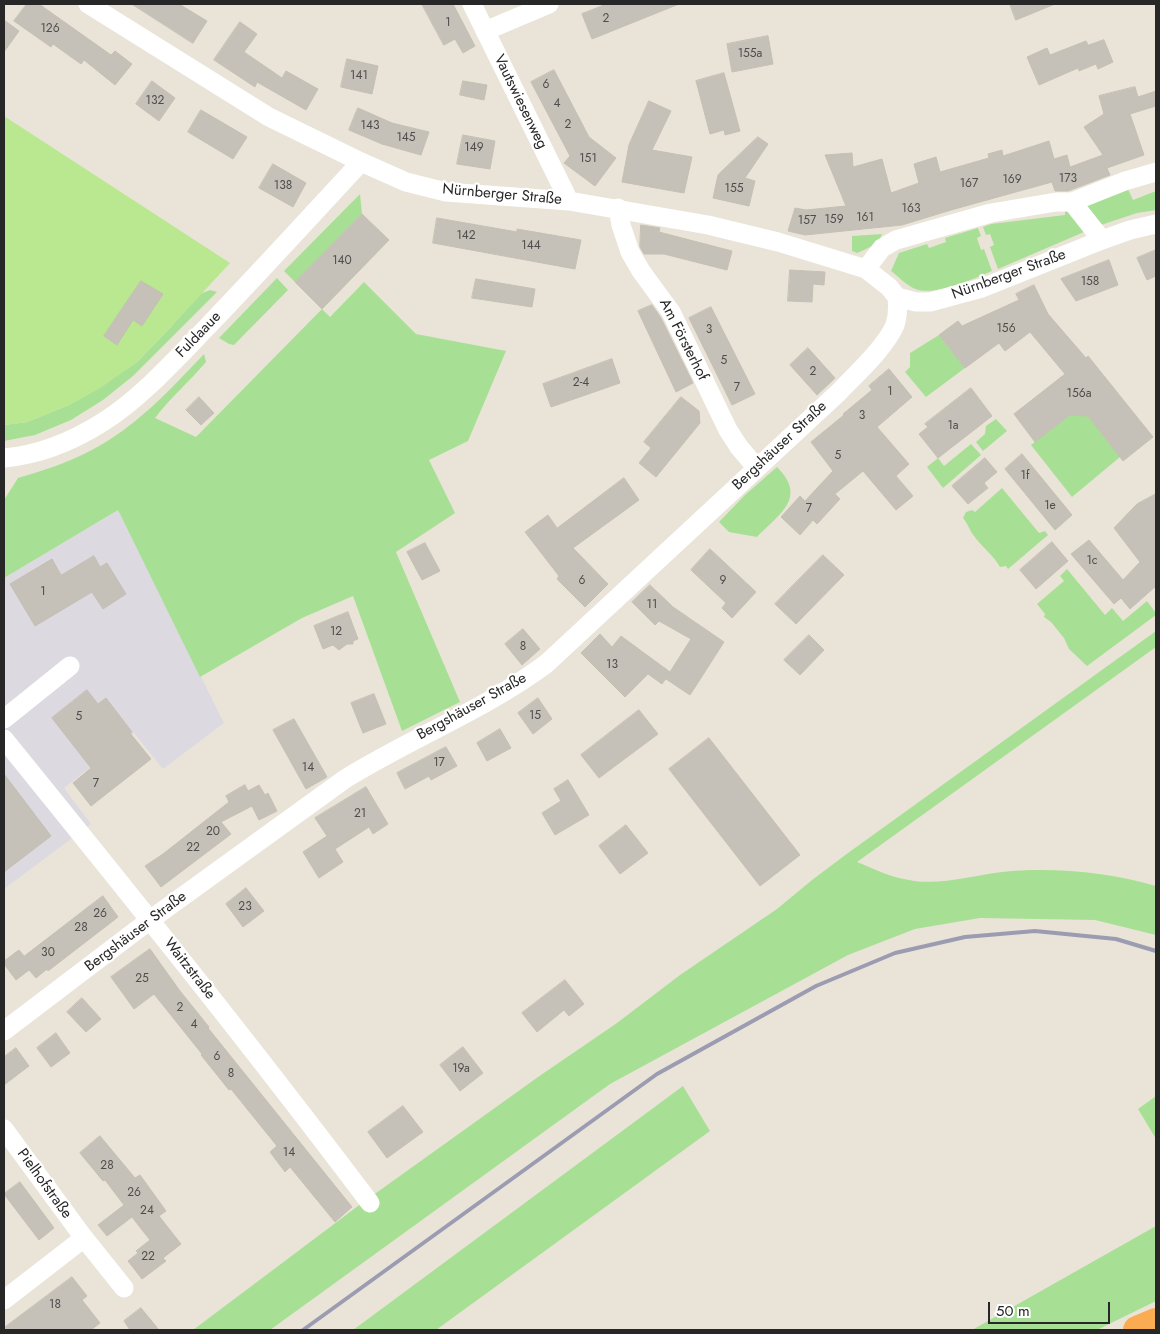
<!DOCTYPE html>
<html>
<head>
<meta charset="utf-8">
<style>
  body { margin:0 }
  #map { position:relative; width:1160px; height:1334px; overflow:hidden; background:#eae4d8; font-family:Jost,sans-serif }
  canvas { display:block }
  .frame { position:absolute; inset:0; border:5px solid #272727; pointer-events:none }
  .scale { position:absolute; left:988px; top:1302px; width:122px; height:22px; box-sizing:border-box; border:2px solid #272727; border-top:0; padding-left:6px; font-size:15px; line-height:18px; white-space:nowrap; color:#272727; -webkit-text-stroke:4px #fff; paint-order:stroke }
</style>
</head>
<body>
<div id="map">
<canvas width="1160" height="1334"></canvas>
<div class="frame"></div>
<div class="scale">50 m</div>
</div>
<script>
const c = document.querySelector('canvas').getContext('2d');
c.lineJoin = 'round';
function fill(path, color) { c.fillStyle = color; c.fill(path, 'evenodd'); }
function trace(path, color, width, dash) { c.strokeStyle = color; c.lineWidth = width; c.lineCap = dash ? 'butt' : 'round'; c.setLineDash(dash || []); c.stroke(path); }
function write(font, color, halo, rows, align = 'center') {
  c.font = font + ' Jost,sans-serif'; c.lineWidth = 4.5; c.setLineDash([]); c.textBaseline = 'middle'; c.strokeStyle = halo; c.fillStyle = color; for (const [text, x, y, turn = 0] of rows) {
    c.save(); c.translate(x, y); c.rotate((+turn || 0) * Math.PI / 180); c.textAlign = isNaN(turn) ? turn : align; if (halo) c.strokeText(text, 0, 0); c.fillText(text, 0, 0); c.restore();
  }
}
fill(new Path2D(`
  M118,510L224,723L163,769L134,733L64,788L91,824L4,889V578Z`), '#dcd9e1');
fill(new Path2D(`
  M1127,187L1133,200L1156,191V210L1137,213L1101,225L1086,206Z
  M360,194L362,214L295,282L284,271Z
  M1065,211H1068L1084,232L998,269L990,247L994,245L990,234L986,235L983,227L991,224L1065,215Z
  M978,228L981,236L977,238L981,250L984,249L992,271C973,279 933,298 913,288C905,284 898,276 891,271L899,253L927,244L929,248L946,242L945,238Z
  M882,234C879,244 867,249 857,253L852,251V236Z
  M277,278L288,290L234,345L229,344L219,338Z
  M364,282L416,334L506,351L468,441L429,460L455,513L396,552L460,702L402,731L353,596L302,618L200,677L118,510L4,578V500L18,478C42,471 67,463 90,451C135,428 170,390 204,354L206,362C190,381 170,398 155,418L196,437L322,309L330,317Z
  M210,290L217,292L133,376L103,400L71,420L35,435L4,441V425L27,422L69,405L99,388L137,362L169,329L200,294Z
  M939,335L965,368L926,397L905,372L910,367V353Z
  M1070,415L1088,416L1120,457L1072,497L1031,445Z
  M996,419L1007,431L983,451L976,442L985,434L986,426Z
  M971,444L981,455L943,488L927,467L938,458L944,466Z
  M777,467C808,498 779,514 757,537L729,532L719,522L745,495Z
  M1002,488L1039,533L1045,531L1048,535L1008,569L1006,566L1000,567C994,556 982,547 974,536C970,531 968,524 963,518L966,512L972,510L975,512Z
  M1067,569L1105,615L1112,608L1123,621L1147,601L1156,613V615L1087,666L1069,649L1064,638L1051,622L1044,617L1045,614L1037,604L1064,581L1060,576Z
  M1156,631V647L857,862C872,868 888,876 904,879C936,887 969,876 1002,872C1053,867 1107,872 1156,886V935L1095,920L980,918L915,929L848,955L610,1084L270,1330H193L358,1206L538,1077L617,1023L680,975L777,909L812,880L848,853Z
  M683,1086L710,1131L436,1330H353Z
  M1156,1096V1139L1138,1109Z
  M1156,1226V1301L1097,1330H972Z`), '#a7e094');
fill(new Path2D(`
  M4,116L230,263L169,329L137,362L100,388L69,405L27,422L4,425Z`), '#bae890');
const building = new Path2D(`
  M27,4H39L111,55L115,51L132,64L115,85L84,60L81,64L53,44L51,47L14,21Z
  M132,4H179L207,21L193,43Z
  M422,4H453L475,46L463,53L455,39L444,45Z
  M607,4H679L592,39L582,14Z
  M1010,4H1055L1016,20Z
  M4,20L19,31L4,52Z
  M240,22L257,34L244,52L282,78L286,71L318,89L306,110L257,82L255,87L214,60Z
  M768,36L773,64L732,72L727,44Z
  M1104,40L1113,62L1098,69L1096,64L1079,71L1078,68L1039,85L1027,57L1047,48L1050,55L1086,41L1088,45Z
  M347,59L378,66L372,94L341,87Z
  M554,70L589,137L616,158L595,186L564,163L570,156L531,82Z
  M724,73L740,131L725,135L724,130L710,134L696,81Z
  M152,81L175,98L159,121L136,104Z
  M463,81L487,85L484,100L460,95Z
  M1135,87L1138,97L1156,91V106L1130,114L1144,155L1107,168L1110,175L1068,191H1055L1052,182L951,210L902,225L805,235L788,231L795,208L806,210L846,206L825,155L852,153L853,167L882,159L891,193L919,183L914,164L936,157L940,172L989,158L988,154L1002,150L1003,156L1049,141L1054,159L1067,155L1070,167L1103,155L1084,127L1104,114L1099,96Z
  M649,101L671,111L652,150L692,157L684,193L622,182L629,145Z
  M358,108L392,123L429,132L421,155L382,144L349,130Z
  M201,110L247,137L233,159L188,132Z
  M463,135L495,141L490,169L457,164Z
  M758,137L768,144L745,178L755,181L749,206L713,198L718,175Z
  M273,164L306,183L293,207L259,188Z
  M362,214L389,240L322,309L295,282Z
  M437,218L517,232V229L581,240L575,269L433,243Z
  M641,225L660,228L659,232L732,251L727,270L664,254H644L640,247Z
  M1156,250V276L1147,280L1137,258Z
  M1109,260L1118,285L1076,301L1061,279Z
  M790,270L825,272L824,285L813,284L812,302L788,301Z
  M476,279L535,289L532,307L472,298Z
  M141,281L163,294L142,326L133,320L117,345L104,336Z
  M1034,285L1048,314L1086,358L1088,356L1153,437L1123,461L1088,416L1070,415L1035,442L1014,414L1065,374L1030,332L1005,351L999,343L965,368L939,335L958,321L962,326L1019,300L1016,294Z
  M652,305L661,318L693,383L676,392L638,311Z
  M711,307L755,394L732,405L689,318Z
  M808,348L835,378L817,395L790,365Z
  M612,359L620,383L551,407L543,384Z
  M889,369L912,397L877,427L909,464L896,476L913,496L896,510L863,471L835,494L840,499L817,524L813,520L800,535L781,517L800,496L805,501L833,471L811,442L844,415L843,414L872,390L869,386Z
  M971,388L992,416L938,458L919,434L928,427L925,424Z
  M199,397L214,413L201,425L186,410Z
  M681,397L699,411L700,423L656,477L639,463L651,448L644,442Z
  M1022,454L1072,515L1055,530L1005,469Z
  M985,458L997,472L984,483L988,488L968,504L952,486Z
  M624,478L639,500L573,548L608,584L585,607L557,579L559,576L525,532L548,515L557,528Z
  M1156,494V586L1130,609L1121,598L1114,604L1071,554L1089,540L1123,580L1140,562L1114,528L1137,504Z
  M1052,542L1068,561L1036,589L1020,570Z
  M425,543L440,571L422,580L407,552Z
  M710,549L756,592L732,618L722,608L726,603L691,570Z
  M823,555L844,575L796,624L775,604Z
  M94,556L100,567L107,563L126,594L103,609L92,592L35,626L10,584L52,559L61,575Z
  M650,585L673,607L724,642L690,695L666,679L667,677L662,684L648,674L625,697L581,653L600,634L612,647L621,636L670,672L691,639L659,621L655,625L632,602Z
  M348,612L358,639L353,641V644H347L339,650L333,645L323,649L314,626Z
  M523,629L540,649L522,665L505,644Z
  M809,635L824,650L800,675L784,660Z
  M87,690L98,704L106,698L132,732L130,733L151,759L91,806L73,783L91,768L52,718Z
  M374,694L386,724L363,733L351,703Z
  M538,698L552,719L533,734L518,713Z
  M639,710L658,734L599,778L581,755Z
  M294,719L327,777L306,789L273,730Z
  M500,729L511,748L487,761L477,743Z
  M709,738L800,855L760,886L669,769Z
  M446,747L457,766L431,780L429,776L405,789L397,773Z
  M4,774L51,836L4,872Z
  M568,780L589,815L555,835L542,813L561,801L554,789Z
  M245,785L248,791L259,785L265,795L268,793L277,811L259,820L252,806L221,822L231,834L161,887L145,866L163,854L229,802L226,796Z
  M366,787L388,824L373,834L369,827L335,849L343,862L319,878L303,852L327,836L315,818Z
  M626,825L648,853L620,874L599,846Z
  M246,888L264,911L243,927L226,904Z
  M103,896L118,917L48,971L47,969L36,978L29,970L16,980L4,964V961L19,950L24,956Z
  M150,949L180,991L209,1027L208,1028L352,1207L335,1222L290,1167L285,1172L270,1152L277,1146L231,1089L229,1090L201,1055L202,1054L154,994L134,1009L111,977Z
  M565,980L584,1004L569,1016L564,1010L537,1032L522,1013Z
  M82,998L101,1019L86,1032L67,1012Z
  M56,1033L70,1053L51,1067L37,1048Z
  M463,1047L483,1073L460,1091L440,1065Z
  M16,1048L29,1066L4,1085V1057Z
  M403,1106L423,1132L387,1158L368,1132Z
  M100,1136L135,1178L140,1175L166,1211L159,1216L181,1244L163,1258L166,1261L142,1279L128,1261L138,1253L136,1251L150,1240L132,1217L107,1236L98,1225L124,1205L105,1180L103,1181L80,1153Z
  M20,1182L54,1228L39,1240L4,1194Z
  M72,1277L87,1296L82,1300L100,1323L91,1330H4V1328Z
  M141,1308L159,1330H130L124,1321Z`);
fill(building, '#c5c0b8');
trace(building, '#c4c0b2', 1);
trace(new Path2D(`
  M88,4L269,117L361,162L406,182L446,192L569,201L708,225L778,242L866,269L889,287L897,297L916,302H930L982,288L1102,240L1130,230L1156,224
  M472,4L569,201
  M485,31L549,4
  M1072,202L1102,240
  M618,208L621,225L630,252L641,271L671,312L728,430L739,447L756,467
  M866,269L882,248L896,240L991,213L1056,202H1072L1125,181L1156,172
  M4,458C39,455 73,441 103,422C140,399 177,358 208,326C260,272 310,217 361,162
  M4,719L70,666
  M4,739C128,892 251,1045 370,1203
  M4,1031L150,920L345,779C411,738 484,710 546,664L839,392C856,374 885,348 895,325C898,316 898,307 897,297
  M4,1129L84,1238L124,1288
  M4,1300L84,1238`), '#fff', 19);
trace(new Path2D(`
  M1137,1330L1156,1322`), '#fbab51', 28);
trace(new Path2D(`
  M303,1330L657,1074L816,986L895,953L965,937L1035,931L1116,939L1156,951`), '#9b9cb1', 4);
write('12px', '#4e4d4b', null, [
  ["2",606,19],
  ["1",448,23],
  ["126",50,29],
  ["155a",750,54],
  ["141",359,76],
  ["6",546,85],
  ["132",155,101],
  ["4",557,104],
  ["2",568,125],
  ["143",370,126],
  ["145",406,138],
  ["149",474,148],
  ["151",588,159],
  ["173",1068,179],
  ["169",1012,180],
  ["167",969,184],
  ["138",283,186],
  ["155",734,189],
  ["163",911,209],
  ["161",865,218],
  ["159",834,220],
  ["157",807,221],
  ["142",466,236],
  ["144",531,246],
  ["140",342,261],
  ["158",1090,282],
  ["156",1006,329],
  ["3",709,330],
  ["5",724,361],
  ["2",813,372],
  ["2-4",581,383],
  ["7",737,388],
  ["1",890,392],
  ["156a",1079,394],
  ["3",862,416],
  ["1a",953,426],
  ["5",838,456],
  ["1f",1025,476],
  ["1e",1050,506],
  ["7",809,509],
  ["1c",1092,561],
  ["6",582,581],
  ["9",723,581],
  ["1",43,592],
  ["11",652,605],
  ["12",336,632],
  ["8",523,647],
  ["13",612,665],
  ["15",535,716],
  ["5",79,717],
  ["17",439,763],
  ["14",308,768],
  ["7",96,784],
  ["21",360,814],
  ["20",213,832],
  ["22",193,848],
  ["23",245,907],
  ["26",100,914],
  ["28",81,928],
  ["30",48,953],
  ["25",142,979],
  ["2",180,1008],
  ["4",194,1025],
  ["6",217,1057],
  ["19a",461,1069],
  ["8",231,1074],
  ["14",289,1153],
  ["28",107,1166],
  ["26",134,1193],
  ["24",147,1211],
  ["22",148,1257],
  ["18",55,1305]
]);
write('15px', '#272727', '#fff', [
  ["Vautswiesenweg",520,102,64],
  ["Nürnberger Straße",502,195,5],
  ["Nürnberger Straße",1009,275,-20],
  ["Fuldaaue",199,335,-46],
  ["Am Försterhof",683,340,63],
  ["Bergshäuser Straße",780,446,-43],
  ["Bergshäuser Straße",472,707,-29],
  ["Bergshäuser Straße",136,932,-37],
  ["Waitzstraße",189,969,52],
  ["Pielhofstraße",44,1184,54]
]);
</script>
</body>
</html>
